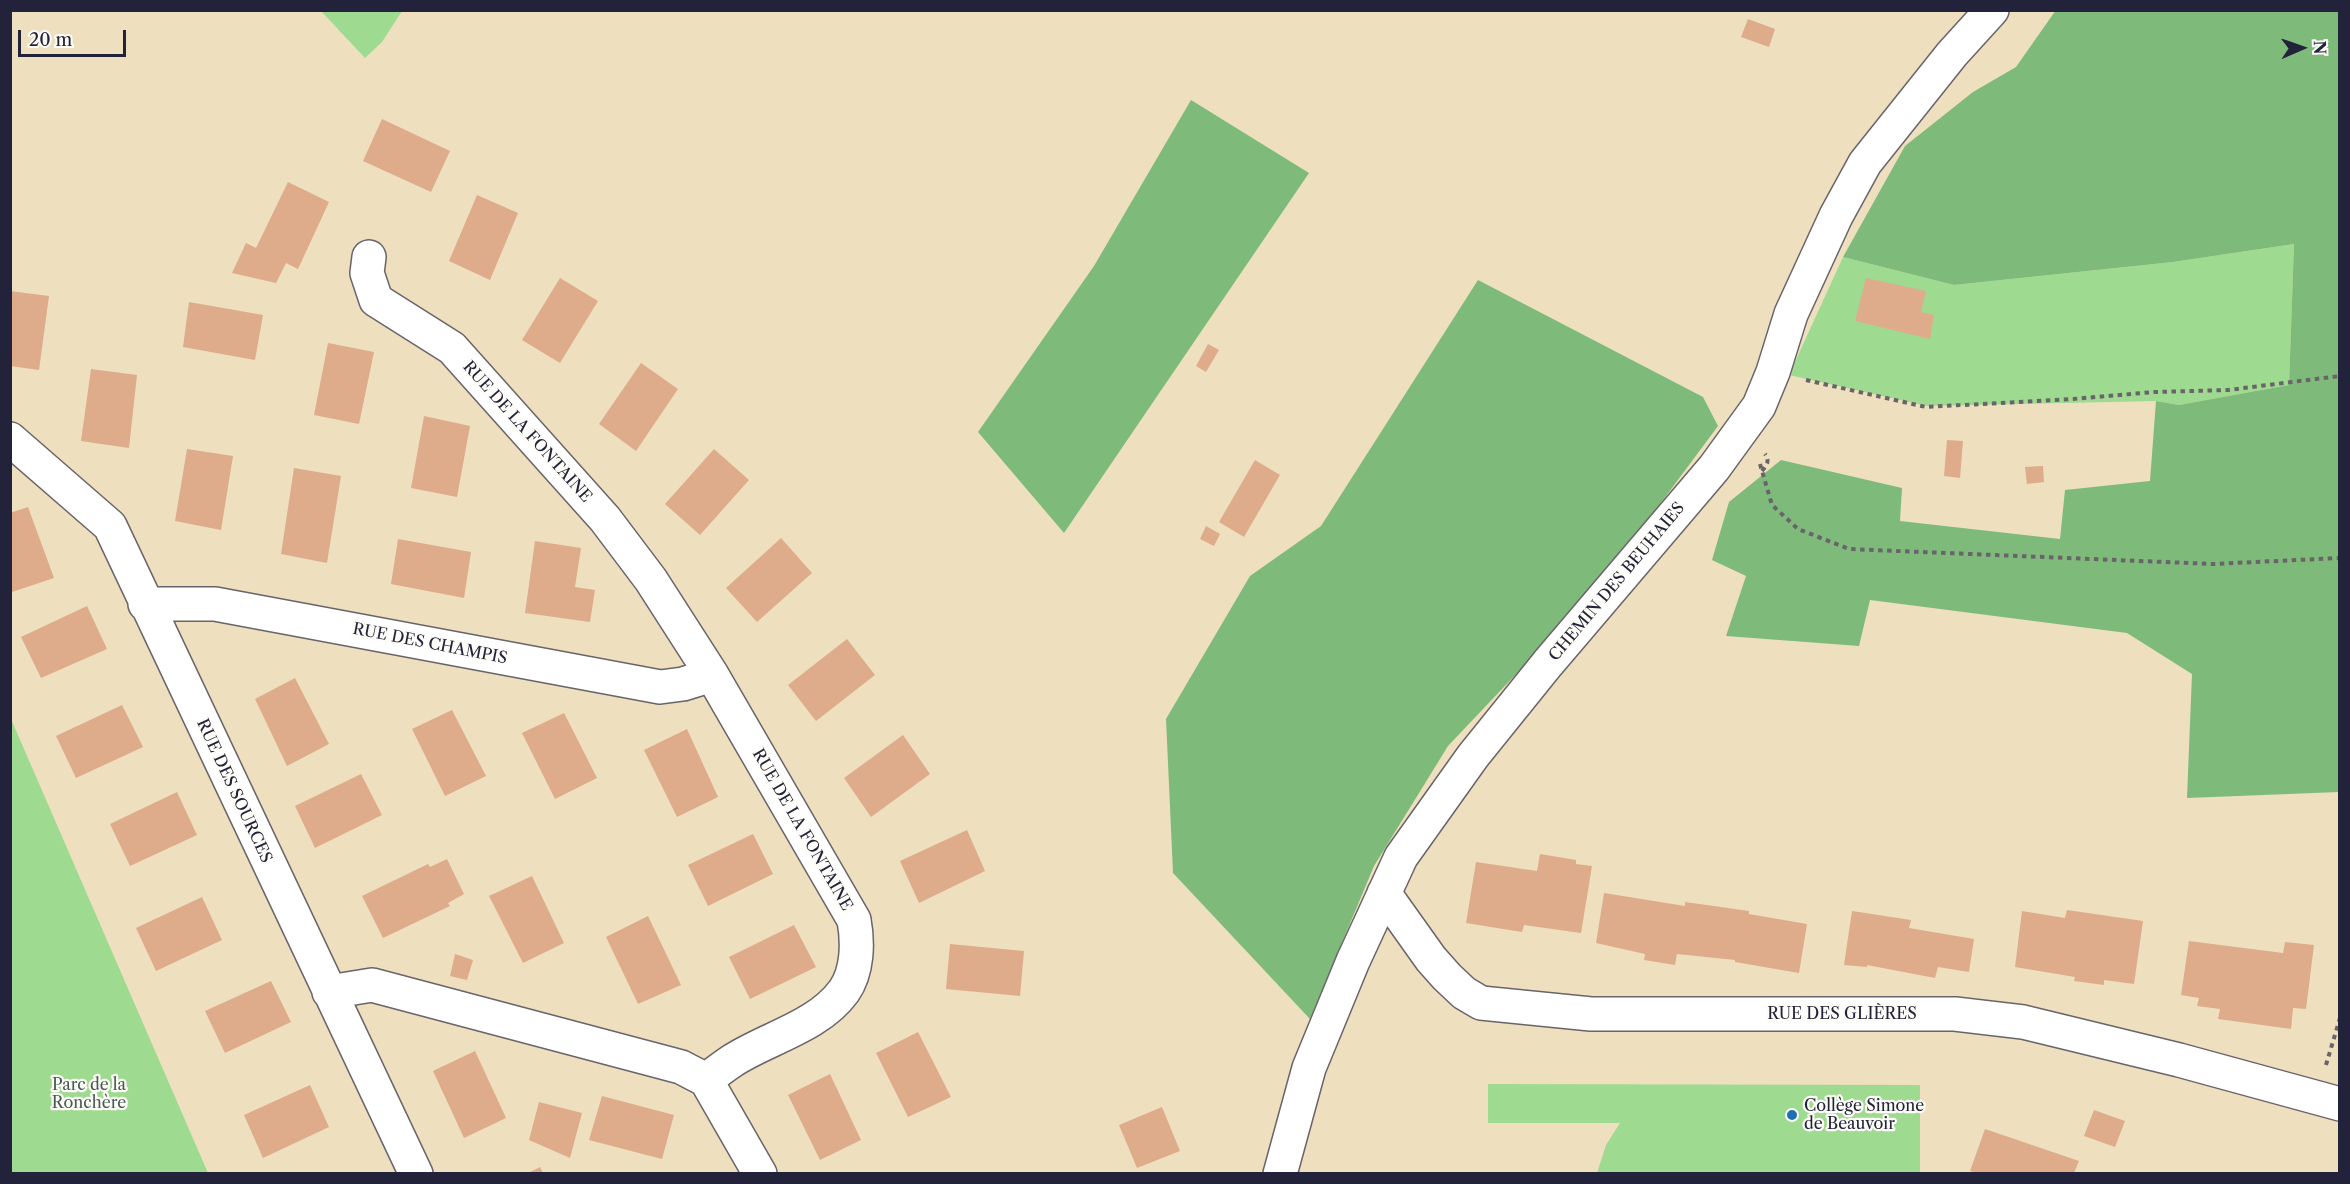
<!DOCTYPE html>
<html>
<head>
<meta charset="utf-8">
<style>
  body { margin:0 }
  #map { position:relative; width:2350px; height:1184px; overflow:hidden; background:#eedfbe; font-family:"Libre Caslon Text",serif }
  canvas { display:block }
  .frame { position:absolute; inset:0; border:12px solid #22223b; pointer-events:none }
  .north { position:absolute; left:2272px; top:18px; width:60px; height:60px; -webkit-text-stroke:4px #fdfcf7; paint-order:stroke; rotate:88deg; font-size:16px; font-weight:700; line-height:24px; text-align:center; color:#22223b }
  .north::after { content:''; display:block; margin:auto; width:21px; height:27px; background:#22223b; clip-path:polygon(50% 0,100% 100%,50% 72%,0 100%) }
  .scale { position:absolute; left:18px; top:30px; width:108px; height:27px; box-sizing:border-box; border:3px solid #22223b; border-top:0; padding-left:8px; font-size:18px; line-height:21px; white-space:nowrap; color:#22223b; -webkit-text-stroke:4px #fdfcf7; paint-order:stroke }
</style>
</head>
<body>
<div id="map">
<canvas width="2350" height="1184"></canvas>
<div class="frame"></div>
<div class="north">N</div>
<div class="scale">20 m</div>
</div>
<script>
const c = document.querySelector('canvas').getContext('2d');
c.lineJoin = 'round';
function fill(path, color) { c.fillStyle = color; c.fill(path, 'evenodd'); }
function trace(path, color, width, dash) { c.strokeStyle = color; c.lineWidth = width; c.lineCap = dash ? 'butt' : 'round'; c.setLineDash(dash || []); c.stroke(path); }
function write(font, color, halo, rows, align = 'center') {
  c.font = font + ' "Libre Caslon Text",serif'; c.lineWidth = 4.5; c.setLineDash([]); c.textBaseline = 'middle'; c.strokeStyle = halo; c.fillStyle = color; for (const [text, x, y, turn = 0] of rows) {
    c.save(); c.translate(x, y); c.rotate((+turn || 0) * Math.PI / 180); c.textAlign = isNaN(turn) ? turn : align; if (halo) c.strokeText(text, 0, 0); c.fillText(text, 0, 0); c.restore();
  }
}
fill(new Path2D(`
  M321,11H402L382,42L365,58Z
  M2294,244L2289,385L2179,405L2156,401L1927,406L1789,375L1843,257L1954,285L2173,262Z
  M10,719H11L208,1173H11Z
  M1488,1084L1920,1085V1173H1597L1606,1145L1620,1123H1488Z`), '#9edb90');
fill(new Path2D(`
  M2056,10L2339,11V792L2187,798L2192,674L2127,633L1870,600L1859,646L1726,636L1746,576L1712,560L1729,502L1781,460L1902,488L1900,521L2060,539L2065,490L2150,481L2156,401L2179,405L2289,385L2294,244L2173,262L1954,285L1843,257L1905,146L1973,92L2016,67Z
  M1191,100L1309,173L1064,533L978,432L1094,266Z
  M1478,280L1703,397L1718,426L1643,527L1556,632L1448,746L1374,866L1310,1019L1173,873L1166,719L1250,576L1321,526Z`), '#7ebb7a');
fill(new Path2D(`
  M1748,19L1775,29L1769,47L1741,37Z
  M382,119L450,151L431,192L363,161Z
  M288,182L329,202L298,269L286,263L276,283L232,273L246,243L256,248Z
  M477,195L518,213L490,280L449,261Z
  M560,278L598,301L560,363L522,340Z
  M1866,278L1926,291L1921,312L1934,315L1930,339L1855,321Z
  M10,291L49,296L39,370L10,366Z
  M189,302L263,315L255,360L183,347Z
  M328,343L374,352L359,424L314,415Z
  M1208,344L1219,350L1206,372L1196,366Z
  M641,363L678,389L636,451L599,424Z
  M91,369L137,375L129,448L81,441Z
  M424,416L470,426L457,497L411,488Z
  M1947,440L1963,441L1960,478L1944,476Z
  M187,449L233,456L221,530L175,521Z
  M714,449L749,480L700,535L665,504Z
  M1255,460L1280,475L1244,537L1219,522Z
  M2043,466L2044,482L2027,484L2025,467Z
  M294,468L341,476L327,563L281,554Z
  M28,507L54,578L12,592L10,513Z
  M1206,526L1220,534L1214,546L1200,539Z
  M781,538L812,573L757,622L726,588Z
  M398,539L471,552L464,598L391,584Z
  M535,541L581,548L575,587L595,590L590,622L525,613Z
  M87,606L107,649L41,678L21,637Z
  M847,639L875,675L816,721L788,685Z
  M295,678L329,744L287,766L255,699Z
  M122,705L143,747L76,778L56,736Z
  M452,710L486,776L445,796L412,729Z
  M564,713L597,778L555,799L522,733Z
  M687,729L718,797L677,817L644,750Z
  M903,735L930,774L871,817L844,778Z
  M361,774L382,815L315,848L295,806Z
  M177,792L197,835L130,866L110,824Z
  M967,830L985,871L919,903L900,861Z
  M753,834L773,874L708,906L688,865Z
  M1540,854L1576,860V864L1592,866L1581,933L1524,925L1522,932L1466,923L1476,862L1537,871Z
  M447,859L464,894L448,903L450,906L383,938L362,896L428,864L430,867Z
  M532,876L564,943L523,963L489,896Z
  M1604,893L1685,906V902L1749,911V914L1807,924L1799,973L1735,962V960L1677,954L1675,965L1644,960L1645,954L1596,943Z
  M202,897L222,940L156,971L136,928Z
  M2067,910L2143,921L2134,984L2104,980V985L2074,981L2075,977L2015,967L2022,911L2065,918Z
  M1852,911L1911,920L1909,928L1974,939L1969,972L1938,967L1935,978L1867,965V967L1844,965Z
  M648,916L681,985L638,1004L606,937Z
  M794,925L816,967L750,999L729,957Z
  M2189,941L2283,953L2285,942L2314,945L2306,1009L2293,1008L2291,1029L2218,1019L2220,1009L2197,1006L2199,998L2181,995Z
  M950,944L1024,951L1020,996L946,989Z
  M455,954L473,960L467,980L450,976Z
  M271,981L291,1022L225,1053L205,1011Z
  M918,1032L951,1097L908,1117L876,1053Z
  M475,1051L506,1118L464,1138L433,1071Z
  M830,1074L861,1140L820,1160L788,1095Z
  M310,1085L329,1127L263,1158L244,1115Z
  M602,1096L674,1115L662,1159L589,1140Z
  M539,1102L582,1113L570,1158L529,1140Z
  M1162,1107L1180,1151L1137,1168L1119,1125Z
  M2094,1110L2125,1121L2115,1147L2084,1136Z
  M1985,1129L2079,1161L2074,1173H1978L1970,1171Z
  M540,1167L543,1173H528Z`), '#deac8a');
const minor = new Path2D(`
  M10,439L110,526L416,1174
  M145,604H215L660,687L683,684L712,675
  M1384,893L1431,959L1447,977L1464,993L1481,1003L1591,1014H1955L2023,1022L2179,1060L2340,1104
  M329,992L372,985L681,1067L706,1080C714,1074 723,1067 732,1061C767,1038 818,1027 844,991C858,971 858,942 854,920L712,675L651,580L605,519L452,348L376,300L367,273L369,257
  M706,1080L760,1174
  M1280,1174L1309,1068L1353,961L1401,857L1473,756L1548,663L1714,468L1759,406L1773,372L1791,314L1836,216L1865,163L1952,54L1992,10`);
trace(minor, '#696469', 36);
trace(new Path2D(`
  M1806,380L1926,407L2073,399L2154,392L2228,390L2340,376
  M1760,464L1772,505L1798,529L1849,549L2213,564L2340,558
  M1762,471C1767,465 1770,461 1765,454
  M2326,1065L2340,1018`), '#696469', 4, [4.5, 4.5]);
trace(minor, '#fff', 33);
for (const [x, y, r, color] of [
  [1792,1115,6,"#1f6fb2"]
]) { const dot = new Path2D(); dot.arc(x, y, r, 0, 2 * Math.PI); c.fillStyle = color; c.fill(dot); trace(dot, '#fdfcf7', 2); }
write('16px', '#22223b', '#fdfcf7', [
  ["RUE DE LA FONTAINE",527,432,48],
  ["CHEMIN DES BEUHAIES",1617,582,-50],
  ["RUE DES CHAMPIS",430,644,11],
  ["RUE DES SOURCES",234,791,65],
  ["RUE DE LA FONTAINE",802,830,60],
  ["RUE DES GLIÈRES",1842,1014]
]);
write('16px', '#475a54', '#fdfcf7', [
  ["Parc de la",89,1085],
  ["Ronchère",89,1103]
]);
write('16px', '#22223b', '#fdfcf7', [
  ["Collège Simone",1804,1106],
  ["de Beauvoir",1804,1124]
], 'left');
</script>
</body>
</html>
